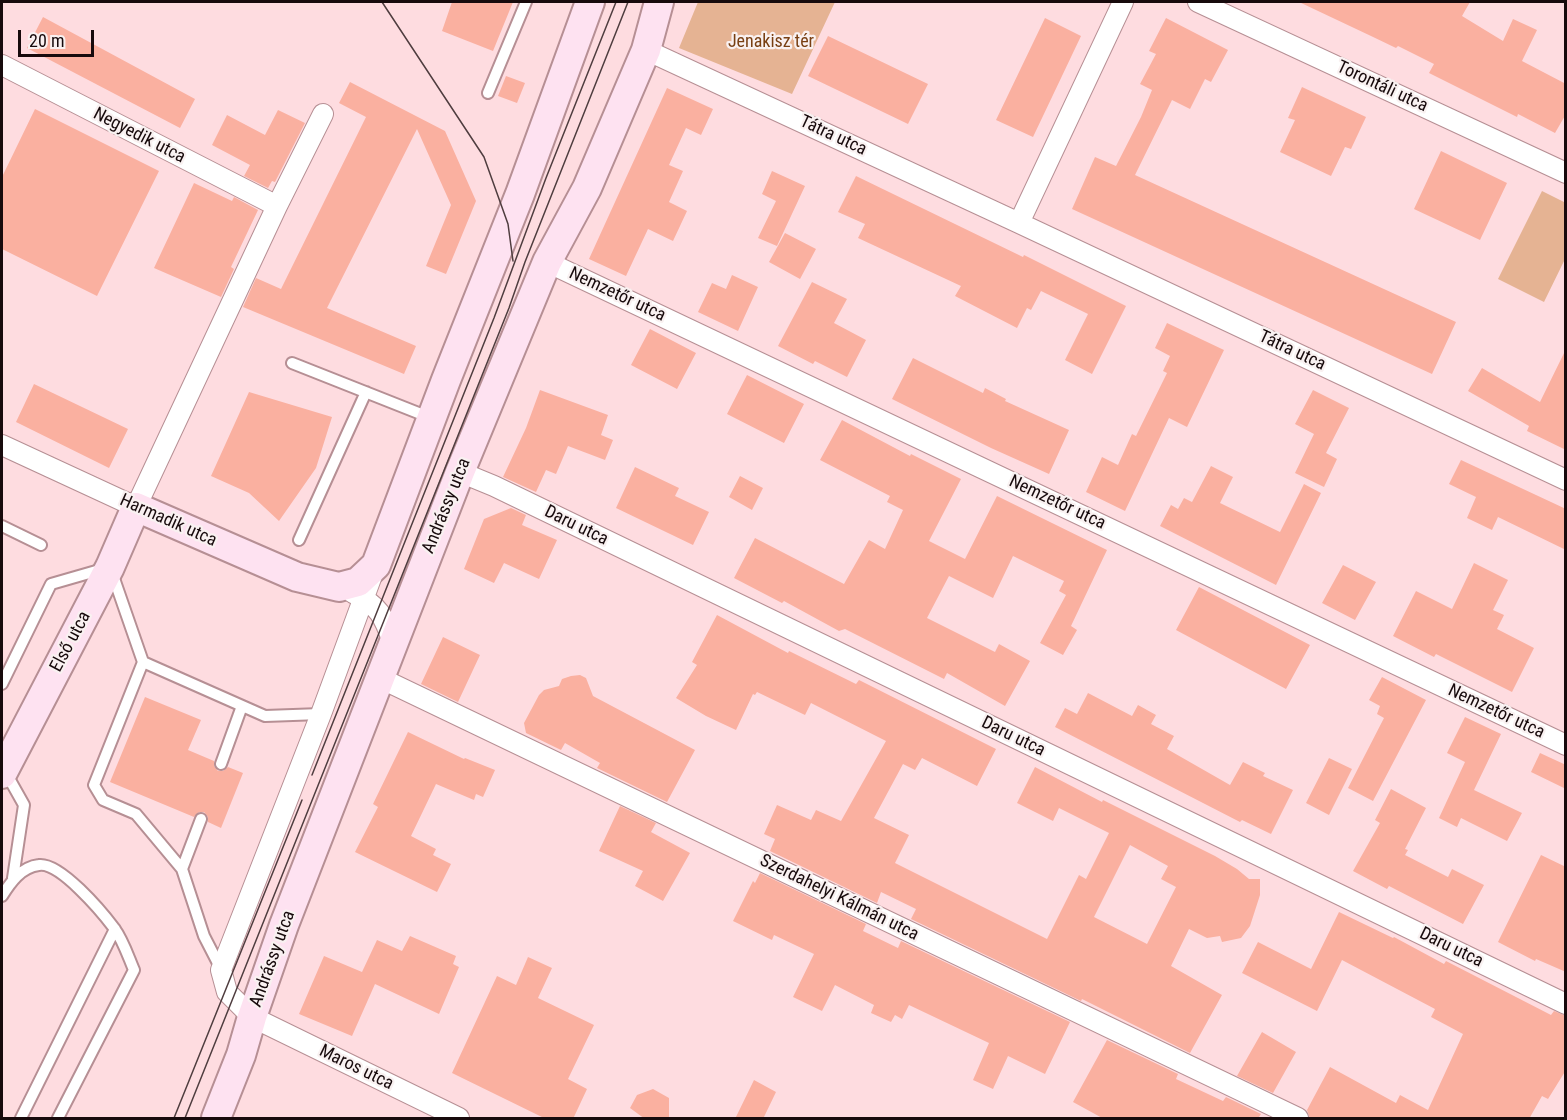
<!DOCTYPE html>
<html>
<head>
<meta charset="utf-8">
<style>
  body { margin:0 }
  #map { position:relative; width:1567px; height:1120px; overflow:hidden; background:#fedce0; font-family:"Roboto Condensed",sans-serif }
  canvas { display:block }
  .frame { position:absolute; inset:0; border:3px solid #170a0c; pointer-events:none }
  .scale { position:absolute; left:18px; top:30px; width:76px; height:27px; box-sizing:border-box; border:3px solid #170a0c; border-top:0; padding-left:8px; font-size:18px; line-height:21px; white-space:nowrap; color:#170a0c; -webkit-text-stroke:4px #f9f1f1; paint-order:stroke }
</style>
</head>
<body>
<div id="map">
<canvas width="1567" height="1120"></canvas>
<div class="frame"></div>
<div class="scale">20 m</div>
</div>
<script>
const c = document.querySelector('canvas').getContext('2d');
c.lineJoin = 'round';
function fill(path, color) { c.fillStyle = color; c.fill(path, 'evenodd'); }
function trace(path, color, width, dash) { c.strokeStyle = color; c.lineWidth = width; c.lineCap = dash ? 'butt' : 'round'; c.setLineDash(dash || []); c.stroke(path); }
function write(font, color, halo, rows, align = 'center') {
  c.font = font + ' "Roboto Condensed",sans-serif'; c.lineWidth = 4.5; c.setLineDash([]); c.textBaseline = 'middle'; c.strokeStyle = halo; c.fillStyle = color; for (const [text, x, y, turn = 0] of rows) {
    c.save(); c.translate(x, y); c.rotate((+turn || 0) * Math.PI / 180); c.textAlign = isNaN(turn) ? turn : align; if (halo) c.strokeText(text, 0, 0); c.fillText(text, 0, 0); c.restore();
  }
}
fill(new Path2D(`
  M698,2H835L792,94L679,48Z
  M1542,191L1566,203L1565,259L1544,302L1498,279Z`), '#e5b393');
fill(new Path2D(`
  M452,2H513L493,51L442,31Z
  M1299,2H1470L1462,16L1503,41L1513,19L1537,30L1522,61L1566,84V114L1555,133L1518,114L1517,117L1429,73L1434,64L1398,46L1396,48L1371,36Z
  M43,17L195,99L180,128L27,48Z
  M1045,18L1081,36L1033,137L996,120Z
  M1166,18L1228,50L1211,82L1205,79L1190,109L1172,100L1135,175L1456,322L1432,374L1072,209L1095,157L1116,166L1141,117L1152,90L1140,84L1156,54L1149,51Z
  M828,36L928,84L908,124L808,76Z
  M506,76L525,83L517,103L498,96Z
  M350,82L445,131L476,201L446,274L426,266L451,205L417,129L327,308L416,346L404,374L243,307L256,278L281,289L366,117L339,103Z
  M1302,87L1366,117L1351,149L1345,147L1331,176L1280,152L1295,120L1288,118Z
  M667,88L713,109L701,135L686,128L669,165L683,171L669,202L687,211L673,241L648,229L626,276L589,259Z
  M35,109L159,171L97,296L2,249V177Z
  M278,110L305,123L275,182L272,181L268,188L244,176L250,165L212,145L227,115L265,135Z
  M1441,151L1507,183L1480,240L1414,209Z
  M772,171L805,186L777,246L758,238L776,201L762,194Z
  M856,176L1023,257L1024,255L1126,306L1092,374L1065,360L1088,314L1041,291L1031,310L1027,308L1017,328L955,296L961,286L858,238L865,224L838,212Z
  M194,183L232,201L234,197L258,210L231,267L234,269L221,297L154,268Z
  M785,233L816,249L800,279L769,262Z
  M732,275L758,287L738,331L698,312L712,283L726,289Z
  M812,282L847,299L834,323L866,340L847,377L815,361L813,364L778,346Z
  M1167,323L1224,350L1187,427L1169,418L1125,511L1086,492L1102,457L1118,465L1132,434L1136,436L1167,373L1163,371L1170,356L1155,348Z
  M650,329L696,353L677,389L631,365Z
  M1566,349V450L1527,431L1529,426L1468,391L1482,368L1540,402Z
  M913,358L983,393L985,388L1006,399L1005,401L1069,430L1049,474L991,448L892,399Z
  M747,375L804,404L784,443L727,414Z
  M34,384L128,429L109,468L16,422Z
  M540,390L608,415L601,435L613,440L605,460L568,446L556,474L546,470L536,492L503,477L526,428Z
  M1313,390L1349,408L1326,453L1337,459L1324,487L1295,473L1314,434L1295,424Z
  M249,392L332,417L316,468L279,521L249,493L211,476Z
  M842,420L910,456L911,454L961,479L929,541L965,559L997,496L1107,550L1071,626L1077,630L1063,655L1040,643L1066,595L1059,591L1064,581L1013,556L993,598L949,576L927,618L995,652L999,644L1030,661L1005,706L947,673L944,679L845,629L839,631L784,601L782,603L734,578L755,538L844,584L869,540L885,549L903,510L887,502L890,496L820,460Z
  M1461,460L1566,509V550L1498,517L1492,530L1467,518L1476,497L1449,484Z
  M1211,466L1233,477L1220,503L1280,532L1304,484L1321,493L1276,585L1160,526L1171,505L1178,509L1184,498L1192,502Z
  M635,467L679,488L675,496L709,512L693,545L616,508Z
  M740,476L763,488L752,510L729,497Z
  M511,508L526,515L522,525L557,540L539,579L504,563L494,583L464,569L484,519Z
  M1474,563L1508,580L1493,610L1504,615L1497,629L1534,648L1512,692L1436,654L1434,657L1393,636L1416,591L1452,609Z
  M1343,565L1376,582L1355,620L1322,603Z
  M1199,587L1310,645L1286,689L1176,630Z
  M717,615L788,653L789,651L856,684L859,680L996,749L977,786L922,758L915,770L903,764L874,818L909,835L895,863L1047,939L1079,875L1086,879L1109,833L1059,808L1053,821L1017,803L1035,767L1102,802L1103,800L1215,856L1237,869L1249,879H1260V895L1250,926L1241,938L1222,942L1220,936L1207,938L1189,929L1171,966L1222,995L1190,1053L1082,999L1081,1001L911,919L916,909L881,892L877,903L770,851L775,839L764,834L777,805L811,820L816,810L841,821L886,741L811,703L805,715L757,692L755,695L753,694L736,730L706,716L676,698L697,665L692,662ZM1130,845L1168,866L1161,879L1176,887L1147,944L1094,917Z
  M443,637L480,655L458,702L421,684Z
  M580,675L586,678L593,696L695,750L667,802L597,768L600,763L565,743L561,750L526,733L524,723L539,695L544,690L559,686L562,679L571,676Z
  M1382,677L1426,700L1373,801L1348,788L1384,718L1377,714L1380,706L1369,700Z
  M1088,693L1132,716L1138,705L1156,715L1151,724L1174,736L1167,749L1230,785L1243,762L1265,773L1263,776L1293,790L1271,834L1242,820L1240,822L1055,727L1065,708L1077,714Z
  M145,697L201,720L188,750L214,761V766L218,771H223L228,767L243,773L221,828L208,822V817L204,812H199L194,817L110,782Z
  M1465,717L1501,734L1474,790L1522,813L1507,841L1461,818L1457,827L1439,818L1465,762L1447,753Z
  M408,732L464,759L465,758L495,770L483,797L476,794L474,800L436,784L411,836L436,849L433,855L451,864L437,892L355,852L378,807L373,804Z
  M1540,753L1566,765V789L1531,772Z
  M1329,758L1352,769L1329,815L1306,803Z
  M1391,789L1426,808L1405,849L1408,850L1405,855L1448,877L1452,869L1484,885L1463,924L1389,886L1387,889L1353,871L1380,823L1375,820Z
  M620,806L656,823L651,832L690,853L663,901L635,886L643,871L599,851Z
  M1541,855L1566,867V972L1536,959L1535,961L1498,942Z
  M760,873L866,924L863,931L898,948L901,941L1070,1022L1045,1074L1008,1056L993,1089L973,1080L989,1043L909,1005L902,1019L895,1015L891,1022L871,1013L874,1005L835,985L822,1011L793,997L814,954L774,935L772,940L733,921L753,881L755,883Z
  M1339,912L1393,938L1394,937L1444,964L1446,961L1551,1015L1554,1011L1566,1016V1070L1548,1099L1542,1096L1529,1119H1310L1307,1110L1330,1067L1396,1103L1400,1095L1428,1110L1463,1034L1431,1017L1435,1009L1342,960L1317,1011L1242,973L1258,942L1311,969Z
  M410,936L456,956L453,964L459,967L439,1014L375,984L352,1036L299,1014L324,956L362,972L377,940L402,951Z
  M528,957L552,968L538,998L594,1025L568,1079L587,1089L573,1119H546L452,1073L497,976L516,985Z
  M1262,1032L1296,1052L1273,1093L1237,1076Z
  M1107,1040L1178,1074L1176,1079L1223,1101L1226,1097L1261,1114L1259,1117L1262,1119H1104L1073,1102Z
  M754,1080L776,1092L763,1119H735Z
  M653,1089L669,1098V1119H645L630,1108L637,1095Z`), '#fab0a0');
const lane = new Path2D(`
  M488,93L526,2
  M292,363L431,418
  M2,526L41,545
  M299,540L366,392
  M143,662L265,716L321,714
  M2,684L51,584L110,567L143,662L94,785L103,800L136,814L182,869L204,936L221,969
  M221,764L242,706
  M6,773L24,805L13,878
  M182,869L201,819
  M2,896C10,883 21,867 39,865C60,862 102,912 114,928C123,940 128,956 134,970L58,1118
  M21,1118L115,929`);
const street = new Path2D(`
  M1198,2L1566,173
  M646,50L1019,223L1566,480
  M2,65L277,206
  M1019,223L1123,2
  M547,262L1566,745
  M2,445L136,507L277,206L323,114
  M460,472L494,486L1566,1004
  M374,570L321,714L221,970L227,992L252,1017L459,1118
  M353,593C379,605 384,617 393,642
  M380,678L1298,1118`);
const secondary = new Path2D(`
  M2,774L110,567L136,507L297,577L339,587L358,582L376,565L446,380L520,194L590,2
  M216,1118L241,1055L252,1017L284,925L460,472L547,262L587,188L646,50L659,2`);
trace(lane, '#b68f94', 14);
trace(street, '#b68f94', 22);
trace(secondary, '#b68f94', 32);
trace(lane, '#fff', 10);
trace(street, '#fff', 20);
trace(secondary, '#fee2f1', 28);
trace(new Path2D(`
  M382,2L484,157L508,224L513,261
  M312,775L494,318L546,178L616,2
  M174,1118L302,800
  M185,1118L509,308L525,262L628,2`), '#4f3d3f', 1.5);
write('18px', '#783f12', '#f9f1f1', [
  ["Jenakisz tér",771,42]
]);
write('18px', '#170a0c', '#f9f1f1', [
  ["Torontáli utca",1382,87,25],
  ["Negyedik utca",139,136,27],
  ["Tátra utca",833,136,25],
  ["Nemzetőr utca",617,295,25],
  ["Tátra utca",1292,351,25],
  ["Nemzetőr utca",1057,503,25],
  ["Andrássy utca",447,506,-68],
  ["Harmadik utca",168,521,24],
  ["Daru utca",576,526,26],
  ["Első utca",71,642,-62],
  ["Nemzetőr utca",1496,712,25],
  ["Daru utca",1013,737,26],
  ["Szerdahelyi Kálmán utca",839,898,26],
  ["Daru utca",1451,948,26],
  ["Andrássy utca",273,959,-70],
  ["Maros utca",356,1068,26]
]);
</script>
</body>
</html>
